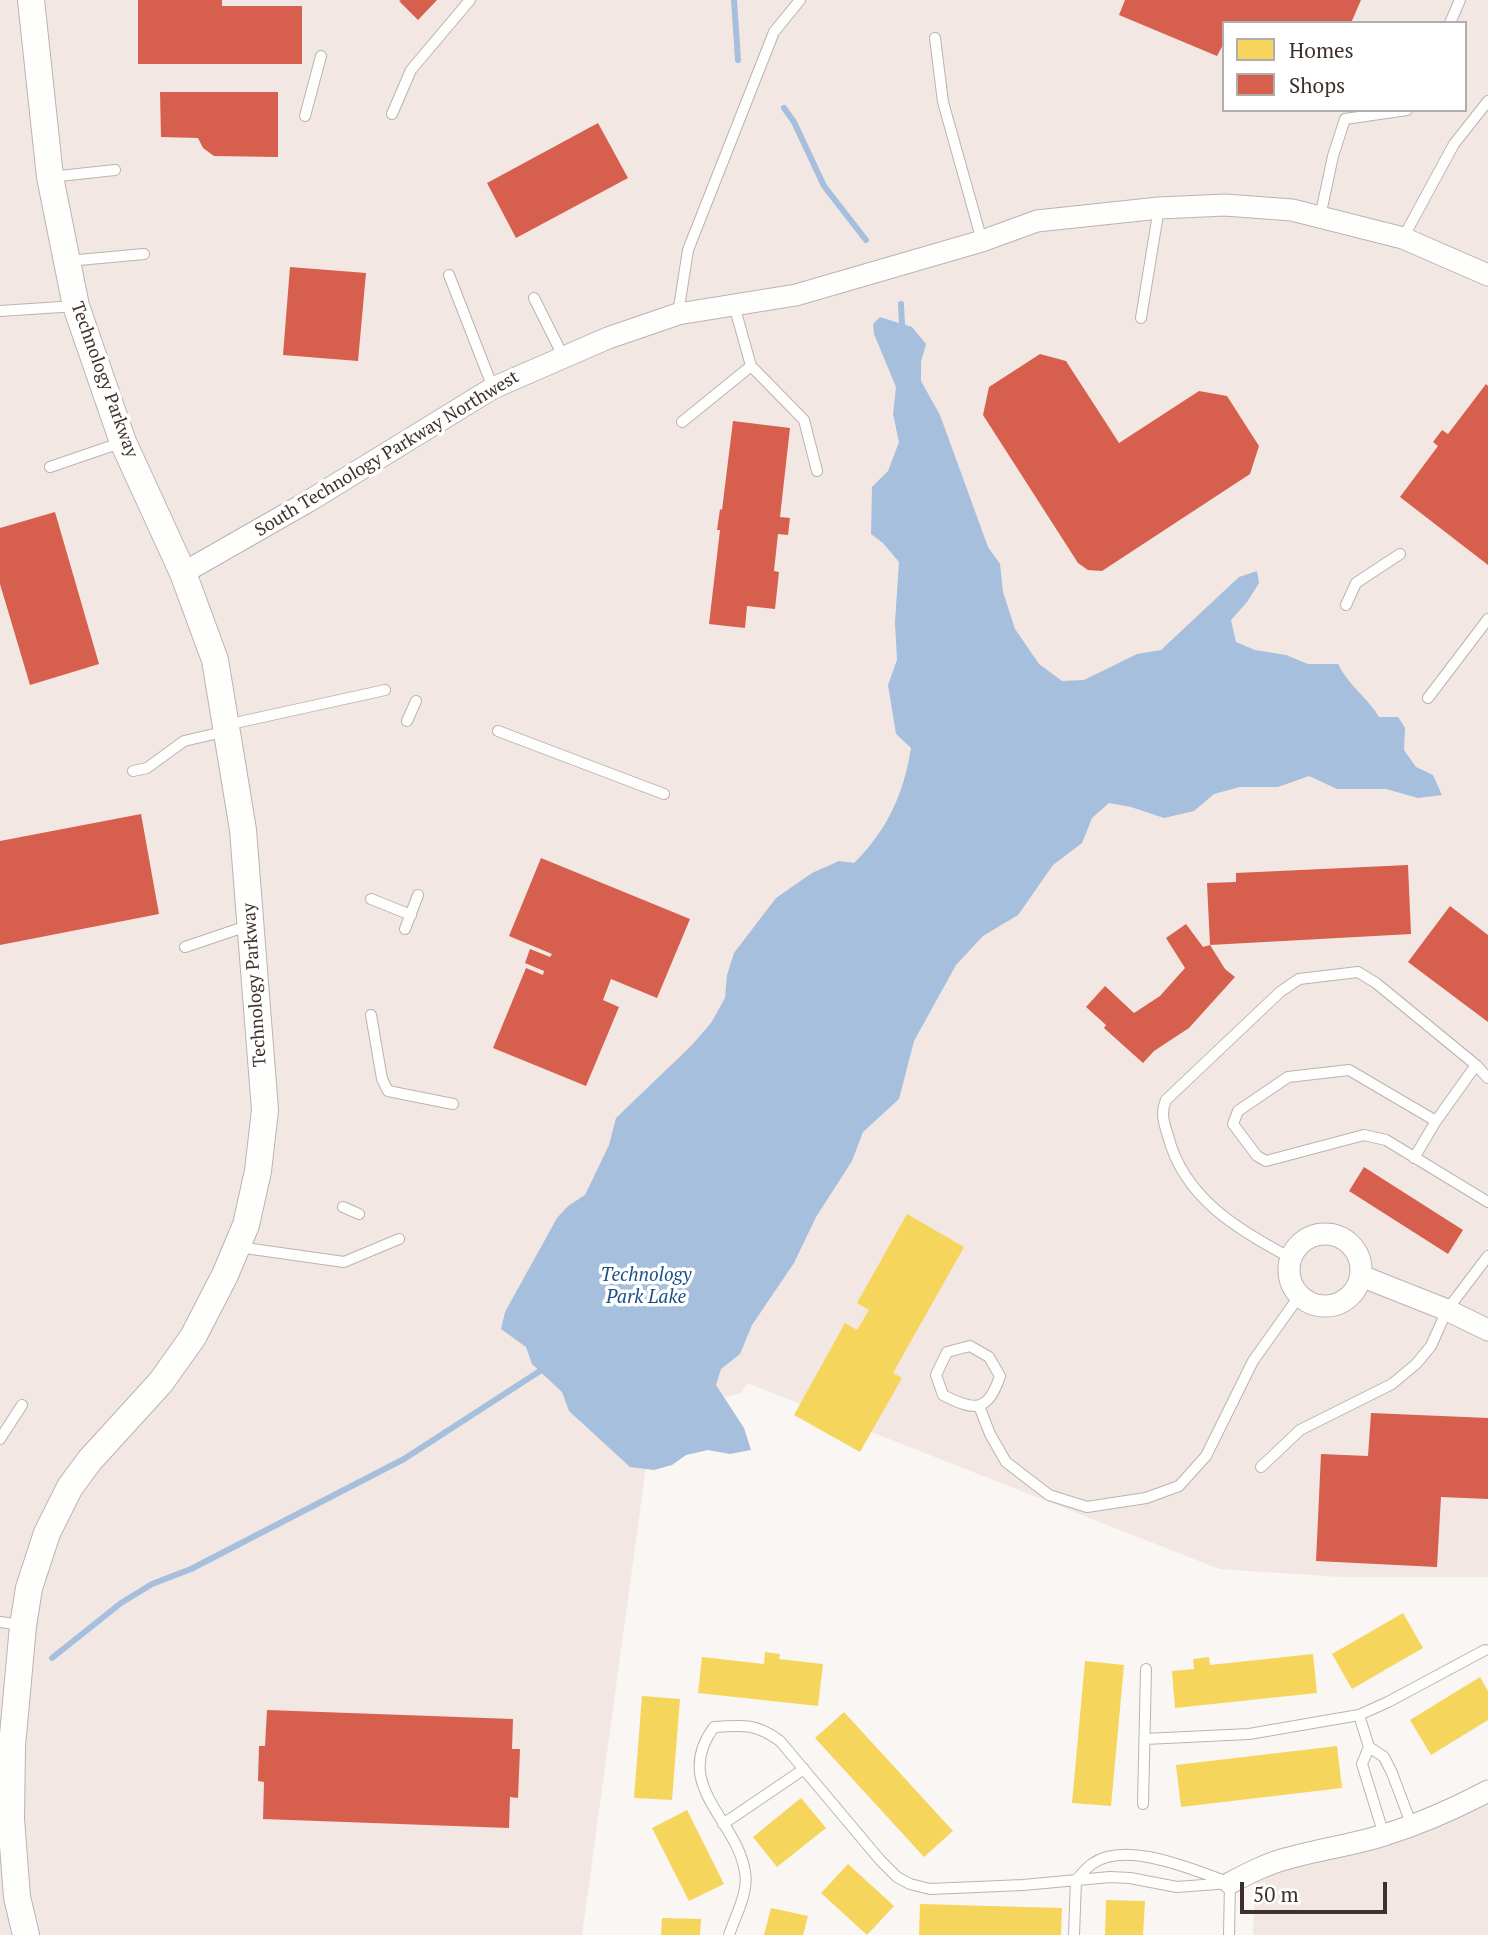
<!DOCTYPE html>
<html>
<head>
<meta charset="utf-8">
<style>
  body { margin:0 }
  #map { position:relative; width:1488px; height:1935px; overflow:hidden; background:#faf6f4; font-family:"PT Serif",serif }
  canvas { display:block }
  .legend { position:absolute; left:1222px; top:21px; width:245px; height:91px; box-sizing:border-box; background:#fff; border:2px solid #b2adaa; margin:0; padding:9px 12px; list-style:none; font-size:21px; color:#3e312b }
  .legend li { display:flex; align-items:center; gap:14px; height:35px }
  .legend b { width:35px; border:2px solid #b2adaa }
  .scale { position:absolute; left:1240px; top:1882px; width:147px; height:32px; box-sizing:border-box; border:4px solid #3e312b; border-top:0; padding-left:9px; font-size:21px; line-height:24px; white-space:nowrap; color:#3e312b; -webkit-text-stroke:5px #fff; paint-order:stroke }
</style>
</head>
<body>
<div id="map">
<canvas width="1488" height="1935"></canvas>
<ul class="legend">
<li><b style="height:19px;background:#f6d55c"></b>Homes</li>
<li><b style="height:19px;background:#d6604d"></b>Shops</li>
</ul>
<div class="scale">50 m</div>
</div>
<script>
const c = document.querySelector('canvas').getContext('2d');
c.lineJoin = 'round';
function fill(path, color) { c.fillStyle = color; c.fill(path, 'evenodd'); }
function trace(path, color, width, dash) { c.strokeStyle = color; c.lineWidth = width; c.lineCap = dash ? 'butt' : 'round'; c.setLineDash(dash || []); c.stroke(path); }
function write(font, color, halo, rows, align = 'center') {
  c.font = font + ' "PT Serif",serif'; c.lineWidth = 7; c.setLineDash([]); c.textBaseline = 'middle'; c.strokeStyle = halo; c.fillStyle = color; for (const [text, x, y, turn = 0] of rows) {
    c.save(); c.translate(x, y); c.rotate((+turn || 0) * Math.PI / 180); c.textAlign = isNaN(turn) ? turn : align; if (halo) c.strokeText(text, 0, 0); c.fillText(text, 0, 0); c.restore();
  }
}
fill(new Path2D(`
  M0,0H1488V1577H1341L1219,1569L747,1383L741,1393L653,1416L582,1935H0ZM1224,23H1465V110H1224Z
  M1488,1787V1935H1253L1256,1866L1451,1814Z`), '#f3e7e3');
fill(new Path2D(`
  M880,317L912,327L926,344L921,362V381L940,415L988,547L1000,564L1003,592L1015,629L1039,664L1062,681L1084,680L1137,654L1161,650L1239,577L1257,571L1259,583L1247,602L1231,620L1236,642L1255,650L1286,655L1308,664H1338C1348,685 1367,697 1379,717H1398L1405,728L1404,750L1416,767L1433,775L1442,795L1418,798L1386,789H1337L1309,776L1278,787H1240L1214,794L1194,811L1164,818L1131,807L1109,803L1092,818L1082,843L1053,865L1018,915L983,936L956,965L914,1041L899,1099L863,1132L852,1161L816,1217L794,1263L752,1325L740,1354L721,1369L716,1385L744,1428L751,1450L730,1454L708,1450L686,1455L672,1465L654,1470L630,1467L569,1411L562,1392L532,1364L526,1347L501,1329L505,1312L557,1218L568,1206L585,1195L609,1145L616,1118L691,1046L711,1023L725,998L727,975L734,953L776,898L812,873L839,861L854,863C887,831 904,793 911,748L896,734L888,685L897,660L895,622L899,562L883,543L871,534L872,487L888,471L899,442L893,414L896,387L874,334L873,324Z`), '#a5bfdd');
fill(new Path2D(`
  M907,1214L964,1247L893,1373L902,1378L860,1452L794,1415L845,1323L857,1330L869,1310L857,1303Z
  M1403,1613L1423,1648L1352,1689L1332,1654Z
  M765,1652L780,1654L779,1659L823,1664L818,1706L698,1693L702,1657L764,1664Z
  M1313,1654L1317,1693L1175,1708L1172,1671L1194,1669L1193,1659L1209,1657L1210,1665Z
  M1085,1661L1124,1665L1111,1806L1072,1803Z
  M1480,1677L1488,1691V1720L1431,1755L1410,1720Z
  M642,1696L680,1699L672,1800L634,1798Z
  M844,1712L953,1831L924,1857L815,1738Z
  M1337,1746L1342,1788L1181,1807L1176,1765Z
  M801,1798L826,1828L777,1867L753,1837Z
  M687,1810L724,1884L689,1901L652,1828Z
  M848,1864L894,1906L867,1935L821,1893Z
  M1106,1900L1145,1901L1143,1935H1105Z
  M920,1904L1062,1908L1061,1935H919Z
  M771,1908L808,1916L803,1935H764Z
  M662,1918L701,1919L700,1935H661Z`), '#f6d55c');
fill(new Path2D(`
  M138,0H222V6H302V64H138Z
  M401,0H437L418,20L399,1Z
  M1125,0H1361L1351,23H1224V43L1217,56L1119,15Z
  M160,92H278V157L214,156L203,148L198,138L161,137Z
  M598,123L628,178L516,238L487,183Z
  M290,267L366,273L358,361L283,355Z
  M1040,354L1066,361L1119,443L1199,391L1227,396L1259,446L1250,474L1102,571L1088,570L1078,563L983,415L989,387Z
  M1486,384L1488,386V565L1400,497L1438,446L1433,442L1442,430L1448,434Z
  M733,421L790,428L780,517L790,518L788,535L778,534L774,571L779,572L775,609L747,606L745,628L709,624L720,530H717L720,509L722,510Z
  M55,512L99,664L30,685L0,584V528Z
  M141,814L159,914L0,945V841Z
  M541,858L690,919L657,998L611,979L603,1000L619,1007L586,1086L493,1048L526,968L543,975L544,971L525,963L530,949L550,957L552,954L509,936Z
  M1408,865L1411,934L1210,945L1225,969L1235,977L1189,1028L1154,1051L1143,1063L1104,1028L1106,1025L1086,1007L1105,986L1134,1013L1160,996L1185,968L1166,938L1186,924L1203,947L1210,945L1207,883L1236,882V873Z
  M1450,906L1488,935V1022L1408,962Z
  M1364,1167L1463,1230L1448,1254L1349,1191Z
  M1371,1413L1488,1418V1499L1441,1497L1437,1567L1316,1561L1321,1454L1368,1456Z
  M267,1710L513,1719L512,1749H520L518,1798L510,1797L509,1828L263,1819L264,1782L258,1781L259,1746H265Z`), '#d6604d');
trace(new Path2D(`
  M734,0L738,60
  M784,108L794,122L824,186L866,240
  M901,304L902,324
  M52,1658L121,1603L152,1584L191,1569L404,1459L540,1371`), '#a5bfdd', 6);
const service = new Path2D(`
  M1450,23L1460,0
  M935,38L943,102L982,241
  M392,114L411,70L470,0
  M305,116L321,56
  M50,177L115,170
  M1320,217L1333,156L1345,119L1407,110
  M1403,238L1454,144L1488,101
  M68,261L144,254
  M449,275L493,388
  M534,298L563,356
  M734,305L751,366L804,420L817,471
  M0,311L76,306
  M678,314L688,250L774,32L800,0
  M1141,318L1159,208
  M682,422L751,366
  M50,467L123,442
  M1346,605L1356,583L1400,554
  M1428,698L1488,619
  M407,721L416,701
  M226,725L385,690
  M498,731L664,794
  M133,771L147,768L184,741L227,731
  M371,899L411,915
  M405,929L418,895
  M185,947L250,925
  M371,1015L382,1079L388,1091L453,1104
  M1476,1065L1436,1121L1349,1070L1288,1077L1238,1111L1233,1124L1257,1156L1266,1161L1364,1135L1386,1140L1488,1202
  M1414,1158L1436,1121
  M343,1207L359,1214
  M238,1247L344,1262L399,1239
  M1291,1258C1238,1230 1184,1198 1168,1136C1164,1122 1160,1114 1166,1100L1280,992L1299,979L1358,972L1376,983L1476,1065L1488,1078
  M970,1346L989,1357L1000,1376C988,1413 974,1411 943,1395L936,1375L947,1352Z
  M979,1406L990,1434L1006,1462L1049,1495L1087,1507L1146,1498L1179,1486L1206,1456L1253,1361L1300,1295
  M0,1439L22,1405
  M1261,1467L1300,1430L1392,1384L1416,1364L1431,1346L1447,1310L1488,1256
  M0,1622L21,1625
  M1359,1715L1369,1747L1384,1757L1392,1773L1412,1826
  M1145,1739L1249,1734L1359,1715L1388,1702L1485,1650
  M1369,1747L1362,1764L1384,1835
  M1143,1804L1146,1669
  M723,1824L804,1769
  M1076,1880C1081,1875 1086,1868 1092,1864C1125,1840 1191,1869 1225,1881
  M729,1935C735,1916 749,1893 745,1872C737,1819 671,1785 714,1727C742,1725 756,1723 780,1741L880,1860L897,1877L910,1884L930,1889L1023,1885L1110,1877L1130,1878L1177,1887L1230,1883
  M1074,1935L1076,1880
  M1229,1935L1230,1883`);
const minor = new Path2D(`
  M183,573L309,501L493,388L608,338L678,314L796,295L982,241L1037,221L1159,208L1225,205L1292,210L1403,238L1488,275
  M1289 1270a36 36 0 1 1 72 0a36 36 0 1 1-72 0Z
  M1361,1276L1447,1310L1488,1330
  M1230,1883C1249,1873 1268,1863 1289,1858C1320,1849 1353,1845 1384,1835C1420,1824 1454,1809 1488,1791`);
const tertiary = new Path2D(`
  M26,1935L17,1897L11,1819L12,1746L23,1626L29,1588L47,1533L70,1487L90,1460L161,1382L193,1337L225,1275L246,1225L258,1171L265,1110L243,830L215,660L183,573L123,442L76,306L50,177L31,0`);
trace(service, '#bbb3b0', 12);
trace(minor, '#bbb3b0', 23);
trace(tertiary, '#bbb3b0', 28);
trace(service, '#fefefd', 10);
trace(minor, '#fefefd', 21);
trace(tertiary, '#fefefd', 26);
write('18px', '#3e312b', '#fff', [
  ["Technology Parkway",104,380,70],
  ["South Technology Parkway Northwest",387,454,-31],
  ["Technology Parkway",255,985,-94]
]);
write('italic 19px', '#1a5289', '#fff', [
  ["Technology",646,1276],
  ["Park Lake",646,1298]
]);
</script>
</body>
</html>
